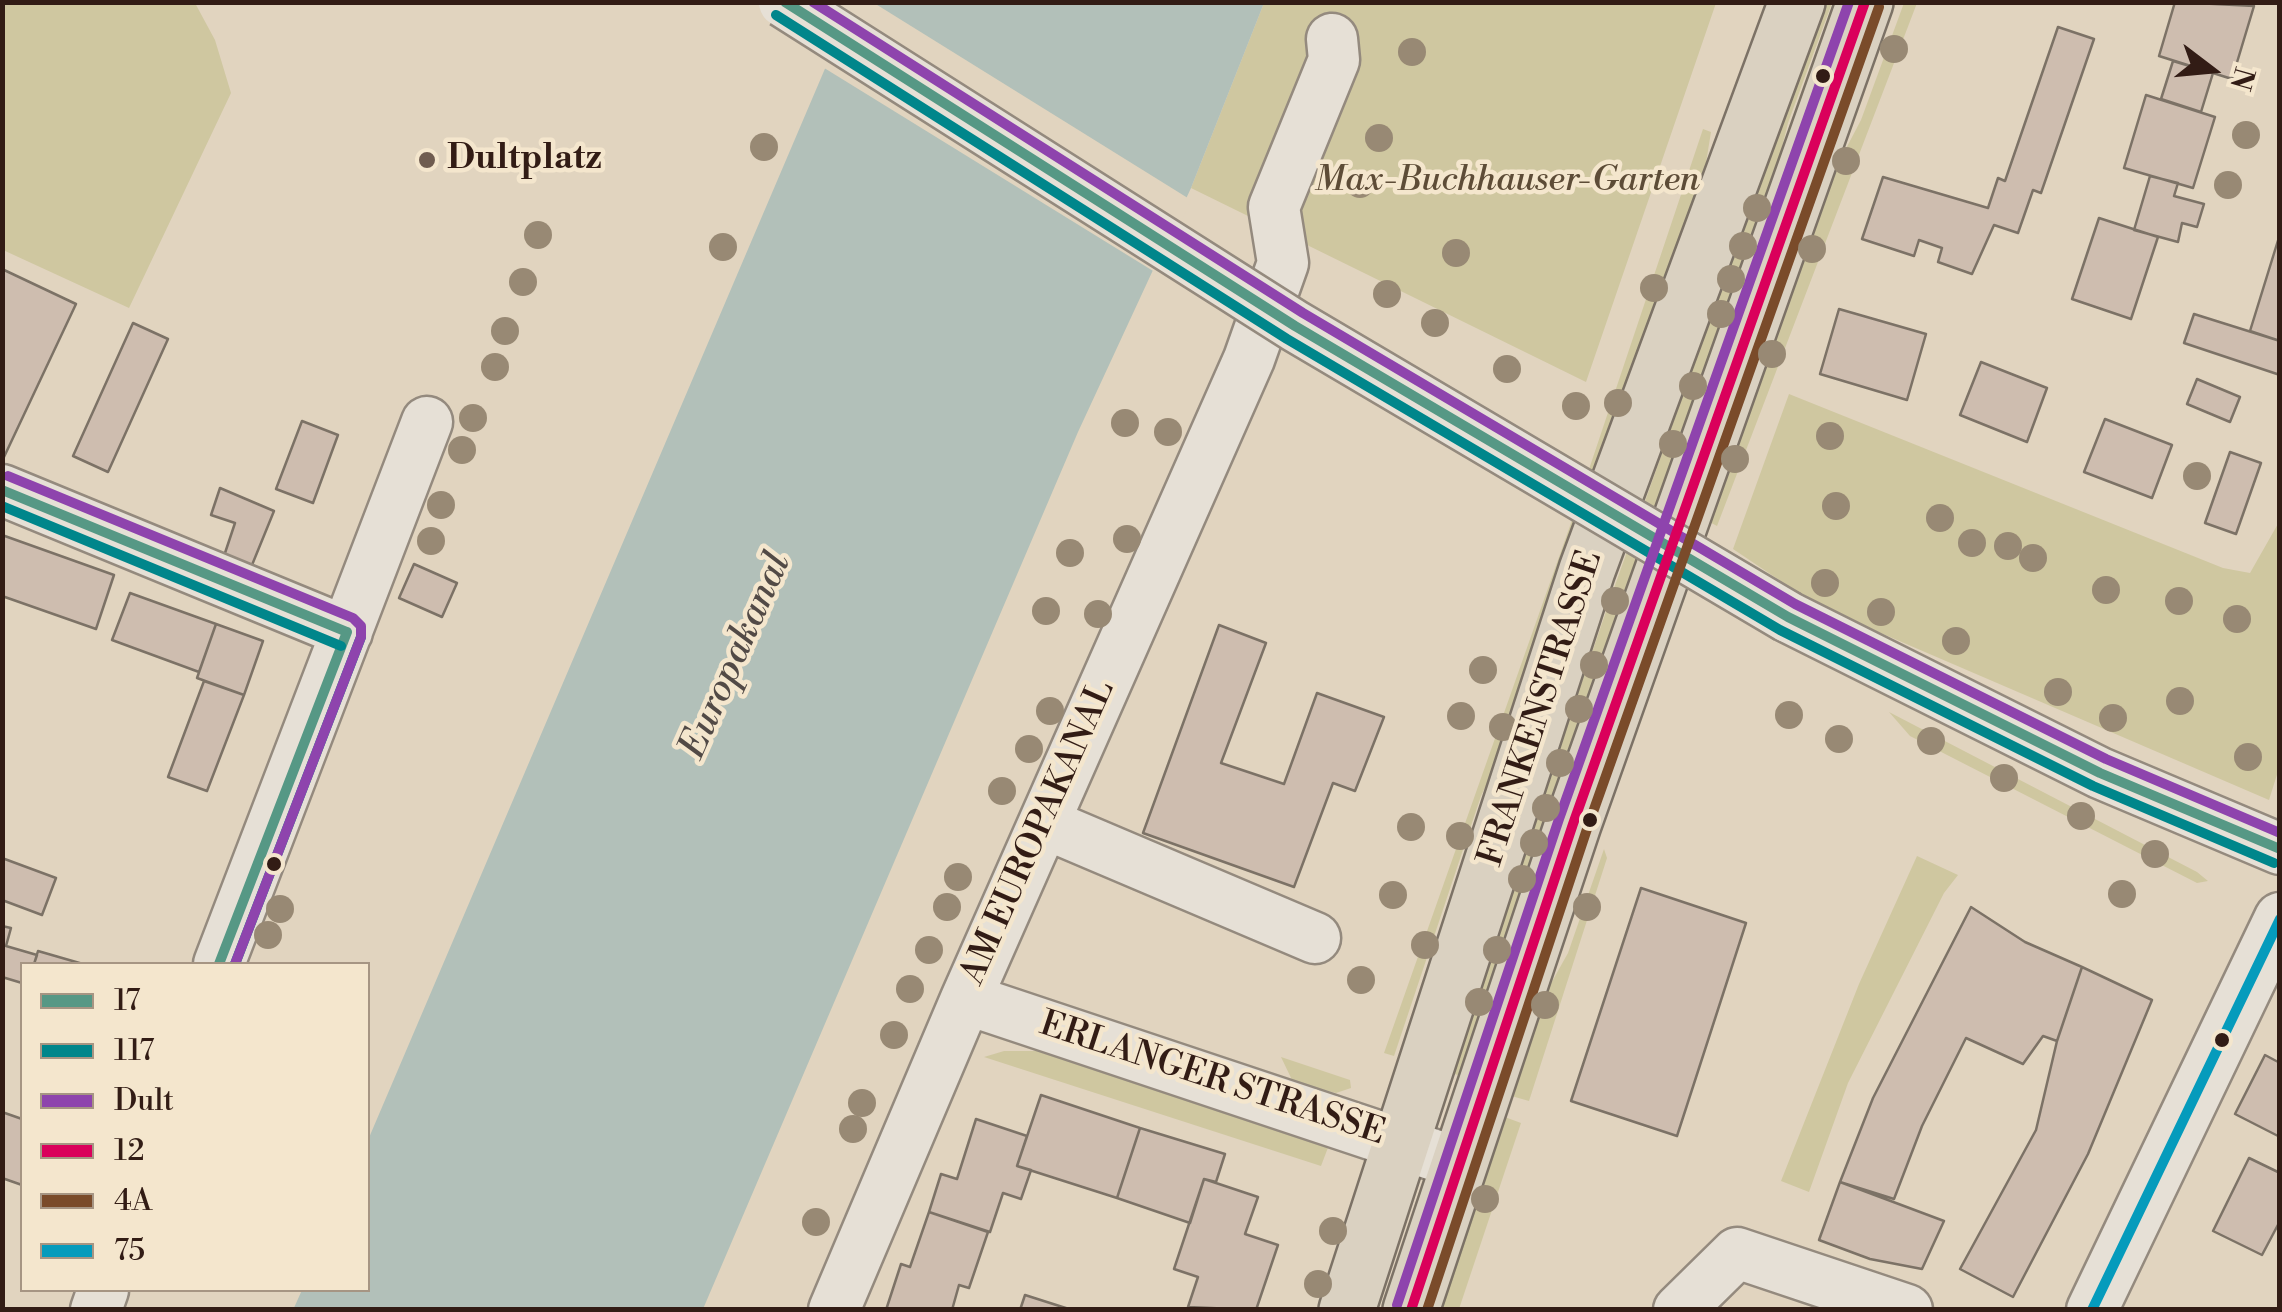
<!DOCTYPE html>
<html>
<head>
<meta charset="utf-8">
<style>
  body { margin:0 }
  #map { position:relative; width:2282px; height:1312px; overflow:hidden; background:#e1d4bf; font-family:"Libre Bodoni",serif }
  canvas { display:block }
  .frame { position:absolute; inset:0; border:5px solid #321c15; pointer-events:none }
  .legend { position:absolute; left:20px; top:962px; width:350px; height:330px; box-sizing:border-box; background:#f4e6cd; border:2px solid #a69583; margin:0; padding:12px 18px; list-style:none; font-size:30px; color:#321c15 }
  .legend li { display:flex; align-items:center; gap:20px; height:50px }
  .legend b { width:50px; border:2px solid #a69583 }
  .north { position:absolute; left:2162px; top:20px; width:100px; height:100px; -webkit-text-stroke:8px #f4e6cd; paint-order:stroke; rotate:106deg; font-size:28px; font-weight:700; line-height:40px; text-align:center; color:#321c15 }
  .north::after { content:''; display:block; margin:auto; width:35px; height:45px; background:#321c15; clip-path:polygon(50% 0,100% 100%,50% 72%,0 100%) }
</style>
</head>
<body>
<div id="map">
<canvas width="2282" height="1312"></canvas>
<div class="frame"></div>
<ul class="legend">
<li><b style="height:12px;background:#569885"></b>17</li>
<li><b style="height:12px;background:#00868b"></b>117</li>
<li><b style="height:12px;background:#8e44ad"></b>Dult</li>
<li><b style="height:12px;background:#da005b"></b>12</li>
<li><b style="height:12px;background:#7a4b2a"></b>4A</li>
<li><b style="height:12px;background:#059bbc"></b>75</li>
</ul>
<div class="north">N</div>
</div>
<script>
const c = document.querySelector('canvas').getContext('2d');
c.lineJoin = 'round';
function fill(path, color) { c.fillStyle = color; c.fill(path, 'evenodd'); }
function trace(path, color, width, dash) { c.strokeStyle = color; c.lineWidth = width; c.lineCap = dash ? 'butt' : 'round'; c.setLineDash(dash || []); c.stroke(path); }
function write(font, color, halo, rows, align = 'center') {
  c.font = font + ' "Libre Bodoni",serif'; c.lineWidth = 9; c.setLineDash([]); c.textBaseline = 'middle'; c.strokeStyle = halo; c.fillStyle = color; for (const [text, x, y, turn = 0] of rows) {
    c.save(); c.translate(x, y); c.rotate((+turn || 0) * Math.PI / 180); c.textAlign = isNaN(turn) ? turn : align; if (halo) c.strokeText(text, 0, 0); c.fillText(text, 0, 0); c.restore();
  }
}
fill(new Path2D(`
  M3,2L195,3L215,40L231,93L129,308L3,250Z
  M1264,3H1716L1586,382L1191,188Z
  M1823,3H1832L1788,123L1773,183L1466,1078L1449,1072L1614,588Z
  M1904,3H1917L1717,526L1706,520L1820,198L1861,120Z
  M1703,129L1711,132L1699,206L1524,706L1481,796L1394,1056L1384,1053L1571,523Z
  M1789,394L2223,568L2250,573L2279,522L2280,765L2269,800L1818,606L1733,549Z
  M1889,712L2197,872L2208,881L2197,883L1910,736Z
  M1604,849L1607,858L1529,1101L1508,1095L1535,1012L1568,953Z
  M1917,856L1958,875L1944,893L1848,1083L1809,1192L1781,1181L1859,984Z
  M1004,1051H1037L1329,1145L1321,1166L984,1057Z
  M1281,1057L1350,1080L1351,1088L1336,1093L1293,1082Z
  M1502,1116L1521,1123L1459,1309L1438,1310Z`), '#cfc7a0');
fill(new Path2D(`
  M853,3H1264L1191,188L1078,432L703,1309L293,1310L302,1290H368V1140Z`), '#b2c0b9');
fill(new Path2D(`
  M848,2L874,3L1191,200L1158,274L821,66Z`), '#e1d4bf');
const building = new Path2D(`
  M2175,2L2254,6L2232,79L2159,56Z
  M2058,27L2094,39L2041,193L2033,190L2018,233L1994,225L1972,274L1938,262L1942,248L1919,240L1914,256L1862,239L1883,177L1988,208L1998,178L2005,181Z
  M2173,61L2213,73L2201,112L2161,99Z
  M2146,95L2215,117L2193,188L2124,168Z
  M2150,176L2178,183L2174,196L2204,204L2197,227L2182,223L2178,242L2134,230Z
  M2099,218L2158,237L2131,319L2072,299Z
  M2280,234V341L2250,331Z
  M2,269L76,304L4,457L2,456Z
  M1839,309L1926,334L1907,400L1820,374Z
  M2194,314L2280,341V375L2184,343Z
  M133,323L168,339L108,472L73,456Z
  M1981,362L2047,388L2027,442L1960,415Z
  M2197,379L2240,397L2230,422L2187,404Z
  M2105,419L2172,445L2152,498L2084,472Z
  M302,421L338,435L313,503L276,489Z
  M2230,452L2261,463L2236,534L2205,523Z
  M220,488L274,511L252,565L224,556L235,523L211,515Z
  M2,535L114,575L96,629L2,596Z
  M414,564L457,583L442,617L399,598Z
  M130,593L216,624L199,672L112,640Z
  M216,624L263,641L244,695L197,678Z
  M1219,625L1266,643L1221,763L1284,784L1317,693L1384,717L1355,791L1333,783L1294,887L1143,833Z
  M204,681L244,695L207,791L168,777Z
  M2,858L56,878L42,915L2,900Z
  M1641,888L1746,923L1677,1136L1571,1101Z
  M1971,907L2025,942L2082,967L2057,1041L2043,1036L2023,1064L1966,1038L1922,1126L1894,1199L1840,1182L1873,1098Z
  M2,926L11,928L6,946L37,955L34,964H22V983L2,977Z
  M38,951L83,964H34Z
  M2082,967L2152,1000L2088,1154L2013,1297L1960,1269L2036,1130L2057,1041Z
  M2265,1055L2280,1063V1137L2235,1114Z
  M1041,1095L1140,1128L1117,1198L1017,1166Z
  M2,1112L22,1119V1185L2,1178Z
  M976,1119L1027,1136L1017,1166L1031,1170L1021,1199L1003,1193L990,1232L929,1212L941,1174L957,1179Z
  M1140,1128L1225,1154L1216,1182L1204,1179L1190,1223L1117,1198Z
  M2249,1158L2280,1173V1221L2262,1255L2213,1231Z
  M1204,1179L1258,1197L1245,1234L1278,1245L1256,1310L1188,1307L1198,1277L1174,1269Z
  M1840,1182L1944,1221L1922,1269L1870,1259L1819,1240Z
  M929,1212L988,1232L969,1288L959,1285L952,1310H886L901,1264L910,1267Z
  M1025,1295L1072,1310H1020Z`);
fill(building, '#cebdaf');
trace(building, '#7c7266', 2.5);
const minor = new Path2D(`
  M2,490L347,632
  M1788,617L2100,773L2280,849
  M1044,823L1315,938
  M219,964L427,422
  M966,999L1458,1163
  M96,1310L103,1290
  M834,1310L966,999L1249,359L1283,263L1274,207L1334,60L1332,39
  M1679,1310L1737,1253L1907,1310
  M2092,1310L2280,918`);
const major = new Path2D(`
  M1347,1310L1587,570L1797,2
  M1411,1310L1573,824L1865,2`);
trace(minor, '#948a7e', 55);
trace(major, '#7c7266', 60);
trace(minor, '#e6e0d6', 50);
trace(major, '#dad1c1', 55);
const minorBridge = new Path2D(`
  M784,2L1295,326L1788,617`);
trace(minorBridge, '#948a7e', 55, []);
trace(minorBridge, '#e6e0d6', 50);
trace(new Path2D(`
  M785,2L1295,326L1788,617L2100,773L2280,849
  M2,490L347,632
  M219,964L347,632`), '#569885', 10);
trace(new Path2D(`
  M776,15L1287,339L1780,630L2093,786L2274,863
  M2,506L341,646
  M235,964L361,637`), '#00868b', 10);
trace(new Path2D(`
  M813,2L1303,313L1795,604L2106,759L2280,833
  M8,476L353,618L361,626V637L235,964
  M1397,1305L1559,819L1849,2`), '#8e44ad', 10);
trace(new Path2D(`
  M1411,1310L1573,824L1865,2`), '#da005b', 10);
trace(new Path2D(`
  M1427,1310L1587,829L1879,7`), '#7a4b2a', 10);
trace(new Path2D(`
  M2092,1310L2280,919`), '#059bbc', 10);
c.fillStyle = '#988974';
for (const [x, y] of [
  [1894,49],
  [1412,52],
  [2246,135],
  [1379,138],
  [764,147],
  [1846,161],
  [1360,184],
  [2228,185],
  [1757,208],
  [538,235],
  [1743,246],
  [723,247],
  [1812,249],
  [1456,253],
  [1731,279],
  [523,282],
  [1654,288],
  [1387,294],
  [1721,314],
  [1435,323],
  [505,331],
  [1772,354],
  [495,367],
  [1507,369],
  [1693,386],
  [1618,403],
  [1576,406],
  [473,418],
  [1125,423],
  [1168,432],
  [1830,436],
  [1673,444],
  [462,450],
  [1735,459],
  [2197,476],
  [441,505],
  [1836,506],
  [1940,518],
  [1127,539],
  [431,541],
  [1972,543],
  [2008,546],
  [1070,553],
  [2033,558],
  [1825,583],
  [2106,590],
  [1615,601],
  [2179,601],
  [1046,611],
  [1881,612],
  [1098,614],
  [2237,619],
  [1956,641],
  [1594,665],
  [1483,670],
  [2058,692],
  [2180,701],
  [1579,709],
  [1050,711],
  [1789,715],
  [1461,716],
  [2113,718],
  [1503,727],
  [1839,739],
  [1931,741],
  [1029,749],
  [2248,757],
  [1560,763],
  [2004,778],
  [1002,791],
  [1546,808],
  [2081,816],
  [1411,827],
  [1460,836],
  [1534,843],
  [2155,854],
  [958,877],
  [1522,879],
  [2122,894],
  [1393,895],
  [947,907],
  [1587,907],
  [280,909],
  [268,935],
  [1425,945],
  [929,950],
  [1497,950],
  [1361,980],
  [910,989],
  [1479,1002],
  [1545,1005],
  [894,1035],
  [862,1103],
  [853,1129],
  [1485,1199],
  [816,1222],
  [1333,1231],
  [1318,1284]
]) { c.beginPath(); c.arc(x, y, 14, 0, 2 * Math.PI); c.fill(); }
for (const [x, y, r, color] of [
  [1823,76,9,"#321c15"],
  [427,160,10,"#6f5c50"],
  [1590,820,9,"#321c15"],
  [274,864,9,"#321c15"],
  [2222,1040,9,"#321c15"]
]) { const dot = new Path2D(); dot.arc(x, y, r, 0, 2 * Math.PI); c.fillStyle = color; c.fill(dot); trace(dot, '#f4e6cd', 4); }
write('bold 35px', '#321c15', '#f4e6cd', [
  ["Dultplatz",447,160]
], 'left');
write('italic 35px', '#5d4c37', '#f4e6cd', [
  ["Max-Buchhauser-Garten",1507,182]
]);
write('35px', '#321c15', '#f4e6cd', [
  ["FRANKENSTRASSE",1542,709,-72],
  ["AM EUROPAKANAL",1039,833,-66],
  ["ERLANGER STRASSE",1212,1080,18]
]);
write('italic 38px', '#524a46', '#f4e6cd', [
  ["Europakanal",737,656,-66]
]);
</script>
</body>
</html>
